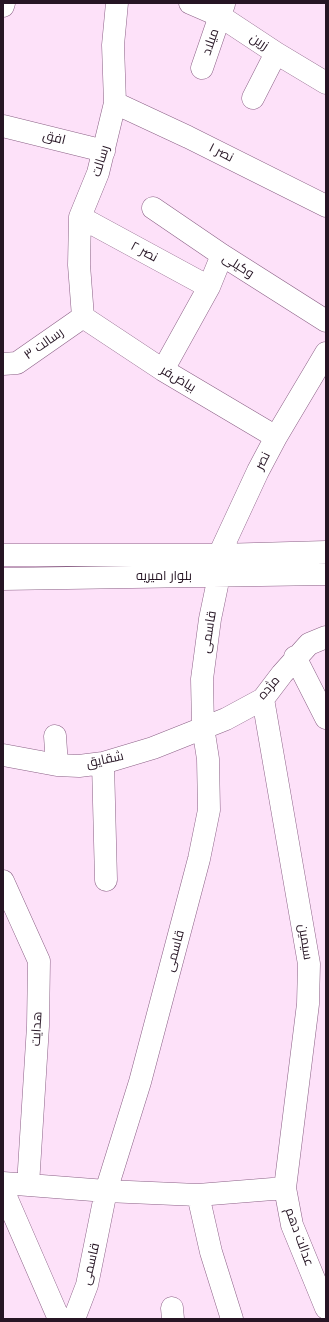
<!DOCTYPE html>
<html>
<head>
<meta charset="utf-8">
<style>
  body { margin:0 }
  #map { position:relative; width:329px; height:1322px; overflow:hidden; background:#fde1f9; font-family:Helvetica,sans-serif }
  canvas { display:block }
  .frame { position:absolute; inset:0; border:4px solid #261524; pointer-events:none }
</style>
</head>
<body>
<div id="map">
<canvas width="329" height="1322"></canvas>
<div class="frame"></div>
</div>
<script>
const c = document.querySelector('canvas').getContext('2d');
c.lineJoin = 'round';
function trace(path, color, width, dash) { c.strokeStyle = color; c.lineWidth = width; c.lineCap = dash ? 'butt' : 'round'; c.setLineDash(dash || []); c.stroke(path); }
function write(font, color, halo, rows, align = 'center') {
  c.font = font + ' Helvetica,Cairo,sans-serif'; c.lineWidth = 3; c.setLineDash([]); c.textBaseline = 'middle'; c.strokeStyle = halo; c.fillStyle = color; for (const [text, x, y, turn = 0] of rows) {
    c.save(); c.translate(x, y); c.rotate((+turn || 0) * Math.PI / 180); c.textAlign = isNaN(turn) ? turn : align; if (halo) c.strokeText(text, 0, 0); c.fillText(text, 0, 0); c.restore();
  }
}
const minor = new Path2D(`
  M190,3L220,16L276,53L326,83
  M3,6L4,3
  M202,68L224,4
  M253,98L276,53
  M115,103L188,137L326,206
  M3,126L104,151
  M153,208L222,255L326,321
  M80,217L209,287
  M83,317L79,265L80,217L98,173L115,103L113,45L117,3
  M83,317L163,370L276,437
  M3,364L17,363L83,317
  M163,370L209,287L222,255
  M3,555H219L326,552
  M3,579L326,574
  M295,657L326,718
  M263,699L309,964L308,1004L285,1188L292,1225L326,1308
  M55,736L57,765
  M3,755L57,765L79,766L103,763L153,748L226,719L263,699L282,674L309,644L326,637
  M103,763L106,880
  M3,881L39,961L38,1026L28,1185
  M3,1183L106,1191L198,1195L285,1188
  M3,1190L59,1319
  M198,1195L211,1252L232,1319
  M172,1308L173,1319
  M74,1319L87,1285L106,1191L140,1082L199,859L209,810L208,759L203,727L202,679L210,619L219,576V555L258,471L276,437L326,353`);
trace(minor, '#8b6186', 23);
trace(minor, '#fff', 22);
write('13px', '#261524', '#fff', [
  ["میلاد",211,42,-71],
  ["زرین",259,42,33],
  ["افق",54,138,14],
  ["نصر ۱",221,153,27],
  ["رسالت",101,161,-73],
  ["نصر ۲",144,252,28],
  ["وکیلی",238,266,32],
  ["رسالت ۳",44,344,-35],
  ["بیاض‌فر",178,379,31],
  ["نصر",263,461,-63],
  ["بلوار امیریه",164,576],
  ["قاسمی",209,632,-81],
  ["مژده",269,688,-49],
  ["شقایق",105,760,-12],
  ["سیمین",305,942,81],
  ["قاسمی",175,951,-75],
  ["هدایت",37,1029,-87],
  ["عدالت دهم",299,1237,70],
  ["قاسمی",91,1264,-77]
]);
</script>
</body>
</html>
